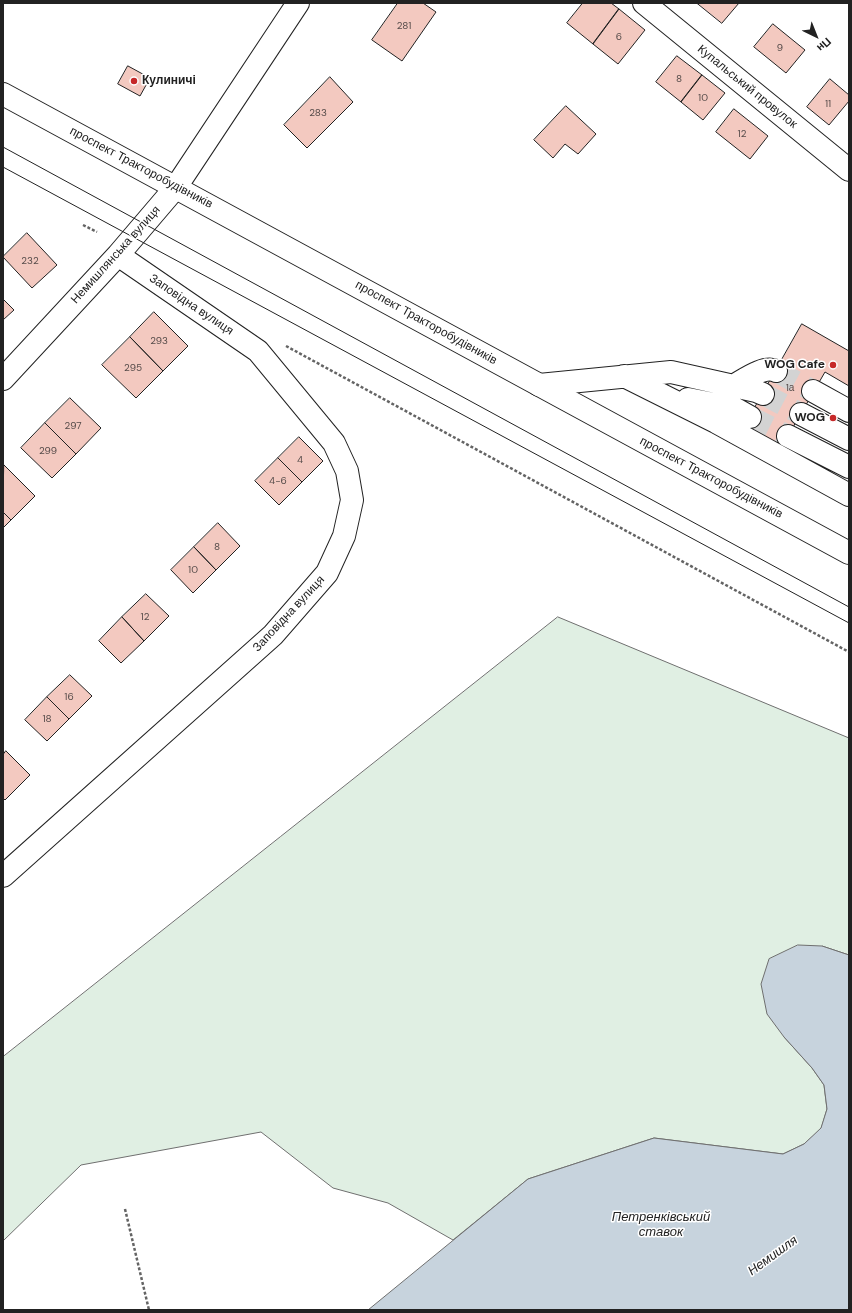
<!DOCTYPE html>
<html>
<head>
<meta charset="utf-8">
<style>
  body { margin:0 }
  #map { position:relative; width:852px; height:1313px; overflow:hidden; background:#fff; font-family:"DM Sans",sans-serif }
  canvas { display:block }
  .frame { position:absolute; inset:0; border:4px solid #222; pointer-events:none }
  .north { position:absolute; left:796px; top:16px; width:40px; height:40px; -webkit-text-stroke:3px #fff; paint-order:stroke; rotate:137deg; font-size:11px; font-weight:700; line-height:16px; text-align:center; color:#222 }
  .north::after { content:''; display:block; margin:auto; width:14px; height:18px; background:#222; clip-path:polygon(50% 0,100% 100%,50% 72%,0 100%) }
</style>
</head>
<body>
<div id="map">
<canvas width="852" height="1313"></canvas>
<div class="frame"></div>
<div class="north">Пн</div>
</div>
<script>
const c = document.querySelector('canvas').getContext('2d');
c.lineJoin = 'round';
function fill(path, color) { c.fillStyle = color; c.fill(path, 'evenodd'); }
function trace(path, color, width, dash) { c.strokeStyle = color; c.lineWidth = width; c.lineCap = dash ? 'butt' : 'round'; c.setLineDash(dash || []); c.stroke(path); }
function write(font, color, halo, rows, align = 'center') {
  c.font = font + ' "DM Sans",sans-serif'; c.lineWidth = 3; c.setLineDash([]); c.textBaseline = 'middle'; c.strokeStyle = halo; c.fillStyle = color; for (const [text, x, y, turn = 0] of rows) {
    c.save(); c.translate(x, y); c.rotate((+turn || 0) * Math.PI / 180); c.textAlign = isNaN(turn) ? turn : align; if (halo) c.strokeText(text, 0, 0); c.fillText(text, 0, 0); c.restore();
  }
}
const green = new Path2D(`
  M558,617L849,738V955L822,946L784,1037L812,1068L824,1085L827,1109L821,1129L804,1144L783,1154L654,1138L528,1179L453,1240L388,1203L333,1188L261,1132L81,1165L3,1241V1057Z`);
fill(green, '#e0efe3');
trace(green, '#6f6f6f', 1);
const water = new Path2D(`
  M798,945L822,946L849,955V1310H368L528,1179L654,1138L783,1154L804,1144L821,1128L827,1109L824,1085L812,1068L784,1037L767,1014L761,984L769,959Z`);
fill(water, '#c7d3dd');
trace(water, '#6f6f6f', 1);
const building = new Path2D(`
  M398,3H423L436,12L402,61L372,40Z
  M583,3H611L619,9L593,44L567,23Z
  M697,3H739L722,23Z
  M619,9L645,30L618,64L593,44Z
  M773,24L805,50L786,73L754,47Z
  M677,56L702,75L681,102L656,82Z
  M128,66L150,78L140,96L118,84Z
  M702,75L725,93L703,120L681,102Z
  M330,77L353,102L307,148L284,125Z
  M830,79L849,95V101L829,125L807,107Z
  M566,106L596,134L578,154L565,144L553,158L534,140Z
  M734,109L768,136L750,159L716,132Z
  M27,233L57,265L32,288L3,257Z
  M3,299L14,310L3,320Z
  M154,312L188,346L163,371L130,337Z
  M802,324L849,351V386L825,372L781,448L744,427Z
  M130,337L163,371L136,398L102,365Z
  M70,398L101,428L76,454L45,423Z
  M45,423L76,454L52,478L21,448Z
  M299,437L323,461L302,482L278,458Z
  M278,458L302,482L279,505L255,481Z
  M4,465L35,496L11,520L3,512Z
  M3,512L11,520L3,528Z
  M218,523L240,546L216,570L194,547Z
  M194,547L216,570L193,593L171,570Z
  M146,594L169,616L144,641L122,617Z
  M122,617L144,641L121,663L99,641Z
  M70,675L92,696L69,719L47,697Z
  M47,697L69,719L47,741L25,720Z
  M6,751L30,775L5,800L3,798V755Z`);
fill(building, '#f3c9c0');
trace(building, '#222', 1);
trace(new Path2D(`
  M776,371L813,391
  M763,394L801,414
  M750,417L788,436`), '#d3d3d3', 22, [22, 11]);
const minor = new Path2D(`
  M644,3L849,170
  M624,376L716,422L849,495
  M3,379L118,255L176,187L298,3
  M539,385L671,372L756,391L763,394
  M733,386C744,380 764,365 776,371
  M813,391L849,411
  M688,399L734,408L750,417
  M801,414L849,439
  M788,436L849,467
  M3,876L273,635L327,573L344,536L352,500L347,471L334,443L258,351L118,255`);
const major = new Path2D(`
  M3,94L849,553`);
trace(minor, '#222', 24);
trace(major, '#222', 24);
trace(new Path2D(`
  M83,225L97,232
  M286,346L849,652
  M125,1209L149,1310`), '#646464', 2.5, [3, 2]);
trace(minor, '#fff', 22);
trace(major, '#fff', 22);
trace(new Path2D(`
  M3,147L849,607
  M3,167L849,623`), '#222', 1);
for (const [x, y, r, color] of [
  [134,81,4,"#c62828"],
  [833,365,4,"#c62828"],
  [833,418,4,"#c62828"]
]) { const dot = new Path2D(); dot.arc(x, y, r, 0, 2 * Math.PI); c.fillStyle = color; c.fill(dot); trace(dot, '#fff', 1.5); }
write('10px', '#564c4a', null, [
  ["281",404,26],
  ["6",619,37],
  ["9",780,48],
  ["8",679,79],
  ["10",703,98],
  ["11",828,104],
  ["283",318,113],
  ["12",742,134],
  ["232",30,261],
  ["293",159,341],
  ["295",133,368],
  ["1а",790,388],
  ["297",73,426],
  ["299",48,451],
  ["4",300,460],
  ["4-6",278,481],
  ["8",217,547],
  ["10",193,570],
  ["12",145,617],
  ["16",69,697],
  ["18",47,719]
]);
write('bold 12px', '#222', '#fff', [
  ["Кулиничі",142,81,"left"],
  ["WOG Cafe",825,365],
  ["WOG",825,418]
], 'right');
write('12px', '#222', '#fff', [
  ["Купальський провулок",747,87,39],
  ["проспект Тракторобудівників",141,168,28],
  ["Немишлянська вулиця",116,255,-48],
  ["Заповідна вулиця",191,305,34],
  ["проспект Тракторобудівників",426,323,29],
  ["проспект Тракторобудівників",711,478,28],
  ["Заповідна вулиця",289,614,-47]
]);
write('italic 13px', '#222', '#fff', [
  ["Петренківський",661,1218],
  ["ставок",661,1233],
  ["Немишля",773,1256,-36]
]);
</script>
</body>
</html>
